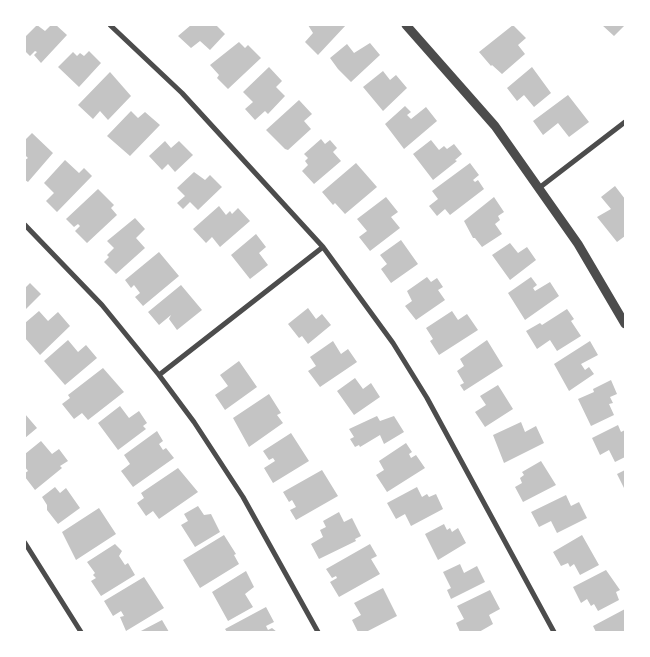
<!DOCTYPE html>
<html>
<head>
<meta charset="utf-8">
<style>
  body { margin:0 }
  #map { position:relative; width:650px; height:657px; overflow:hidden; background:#fff; font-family:Figtree,sans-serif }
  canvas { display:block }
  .frame { position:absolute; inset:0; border:26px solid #fff; pointer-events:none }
</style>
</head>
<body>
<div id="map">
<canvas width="650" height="657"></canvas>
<div class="frame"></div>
</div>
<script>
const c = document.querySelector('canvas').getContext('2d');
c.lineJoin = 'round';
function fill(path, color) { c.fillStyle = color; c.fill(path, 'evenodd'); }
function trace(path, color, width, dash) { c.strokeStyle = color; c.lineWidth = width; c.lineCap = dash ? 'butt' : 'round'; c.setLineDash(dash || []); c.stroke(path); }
fill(new Path2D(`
  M37,25L45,31L51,25H56L67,35L41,63L34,55L37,52L35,51L30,56L25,51V37Z
  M191,25H216L225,34L210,50L200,41L191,48L178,36Z
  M308,25H346L318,55L305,42L313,33Z
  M513,25L526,38L518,45L525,54L502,74L492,65L491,66L479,52Z
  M602,25H625L614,36Z
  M239,42L245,48L248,45L261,58L228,89L217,78L219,75L210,65Z
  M370,43L380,55L351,82L338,69L330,58L347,44L354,53Z
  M89,51L101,63L79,87L58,67L73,52L77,56L80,53L84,56Z
  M269,67L282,81L276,87L285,96L268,114L265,111L255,120L245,109L253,102L243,92Z
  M532,67L551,93L534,107L524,95L517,101L507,88Z
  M383,71L390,80L396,75L407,88L383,111L363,87Z
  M110,72L131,96L108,120L100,111L93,119L78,105Z
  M568,95L589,122L569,137L558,123L543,135L533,121Z
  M299,100L312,114L304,121L311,129L288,150L285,149L266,130Z
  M405,106L411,112L407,115L411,119L426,107L437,121L404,149L385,124Z
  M131,111L138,118L145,112L160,125L130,156L107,136Z
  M32,133L53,153L28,182L25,180V160L28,158L25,155V140Z
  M321,139L325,144L330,140L337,148L333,152L341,161L314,184L302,171L308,165L305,161L308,158L304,154Z
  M431,140L439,150L444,146L447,149L454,144L462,154L455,160L457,161L433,180L413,154Z
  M165,141L171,148L179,141L193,155L175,172L168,164L162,170L149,156Z
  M65,160L79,173L84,168L92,176L57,212L46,201L54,193L44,183Z
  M356,163L377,187L345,214L335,203L333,205L322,192Z
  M470,163L479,175L473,180L475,182L478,180L484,189L450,215L445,209L437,216L429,206L438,199L432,191Z
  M194,172L205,180L210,175L222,187L198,210L190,202L183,209L177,203L185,196L177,188Z
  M615,186L625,199V236L617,242L597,217L611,209L601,197Z
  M98,189L114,205L111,208L117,215L87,243L75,231L80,226L78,224L74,227L66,219Z
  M386,197L398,212L391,217L400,228L370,251L359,237L367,231L357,219Z
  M494,197L504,212L498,216L500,220L495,224L502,234L482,247L475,238H473L464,221Z
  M219,206L226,215L230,211L232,214L238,208L250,221L220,247L212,237L206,243L193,229Z
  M135,218L145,229L136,238L145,248L116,274L104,262L109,257L107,255L114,248L107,241Z
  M256,234L266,247L259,253L268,265L250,279L231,255Z
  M401,240L418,264L391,283L381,269L387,264L380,255Z
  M510,243L518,253L527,247L536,260L510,280L492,255Z
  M159,252L179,276L143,306L135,297L140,293L134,285L131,288L125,280Z
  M427,277L431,282L437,278L443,287L438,290L445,300L416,320L405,306L412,301L407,291Z
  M531,277L537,285L533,288L535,291L550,282L559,296L525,320L508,293Z
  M30,283L41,294L25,310V288Z
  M181,285L202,310L177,330L169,319L171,315L159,325L148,312Z
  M308,308L316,319L322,314L331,325L308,344L302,336L299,338L288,324Z
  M567,309L574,319L571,321L581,336L557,351L550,340L537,349L526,331L540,323L542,325Z
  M39,311L48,321L58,312L70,326L40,355L25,338V323Z
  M452,311L458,320L467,314L478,330L439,355L430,341L433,339L426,328Z
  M68,340L78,352L86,345L97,358L65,385L44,361Z
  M487,340L503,366L464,391L460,385L464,383L457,371L464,366L460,359Z
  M333,341L341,354L348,349L357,362L320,387L308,371L316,366L310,357Z
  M590,341L598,355L581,364L585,370L589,367L594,374L569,391L554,364Z
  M239,361L257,387L225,410L215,395L228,386L220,375Z
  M103,368L124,392L88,420L82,413L74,419L62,404L70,398L68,395Z
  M355,378L363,389L371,383L380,397L354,415L337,391Z
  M611,380L617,394L610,397L613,403L609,404L614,415L591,426L578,399L594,392L593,389Z
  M498,385L513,409L485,427L475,412L486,405L480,396Z
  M269,394L281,413L277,415L283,423L249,447L233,418Z
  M120,406L129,418L139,411L147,423L143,426L146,429L118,450L98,423Z
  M25,414L37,428L25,438Z
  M377,416L380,421L394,416L404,432L384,444L380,435L360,447L359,445L355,447L350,439L354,437L349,429Z
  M521,422L525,432L536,426L544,443L504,463L493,435Z
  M618,425L621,432L625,430V457L615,462L609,450L600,455L592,438Z
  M157,431L163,441L159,444L163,450L166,448L174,458L133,487L121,471L130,464L124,455Z
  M291,433L309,461L273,483L264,468L275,461L273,458L269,460L263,451Z
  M41,441L52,454L59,449L68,461L60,466L62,468L35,490L25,477V473L28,471L25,467V454Z
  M406,443L412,452L409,454L411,458L416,455L425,468L387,492L376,475L384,470L379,461Z
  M541,461L556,485L523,502L515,487L522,483L520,478L524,475L522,472Z
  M178,468L198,492L159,519L153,511L146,516L137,503L144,498L141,493Z
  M322,470L338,496L296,520L290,510L296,507L292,500L289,502L283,492Z
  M625,470V490L617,474Z
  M55,487L60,493L66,488L80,508L58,524L47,510V505L42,497Z
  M417,487L422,497L427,494L429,497L436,494L443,509L411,526L405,514L396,519L387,503Z
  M566,495L571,506L579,502L587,518L557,533L551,521L539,527L531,512Z
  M198,506L204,515L211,514L220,532L195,547L181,525L188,521L184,514Z
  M99,508L116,534L76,560L62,532Z
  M339,512L344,522L352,518L361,536L355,539L356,541L319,559L311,544L323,537L320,530L326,527L323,521Z
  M444,524L447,530L450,528L452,532L458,528L466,543L438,560L425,534Z
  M224,535L236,554L234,555L239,564L200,588L183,560Z
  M582,535L599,565L580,575L574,564L570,567L568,563L561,566L553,552Z
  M115,544L122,551L119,556L125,565L128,563L135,575L101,596L91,581L96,578L93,575L95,573L87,562Z
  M370,544L377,556L371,559L380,574L339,597L330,582L337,578L336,576L332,578L326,569Z
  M460,564L464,573L477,566L485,582L451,599L447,590L451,588L443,572Z
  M606,570L620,590L616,592L619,600L598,611L594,604L591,606L587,599L581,603L573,587Z
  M246,571L254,587L245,594L253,607L228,621L212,592Z
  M144,577L164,608L126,631L120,617L124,616L121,611L113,616L104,601Z
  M383,588L397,616L366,632H358L352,620L361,615L354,603Z
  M490,590L500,609L489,615L493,624L479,632H460L456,623L464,619L457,606Z
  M266,607L274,622L266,626L268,630L272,628L277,632H227L225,629Z
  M625,609V632H596L593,626Z
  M162,620L169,632H139Z`), '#c4c4c4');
trace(new Path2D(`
  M110,25L182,93L323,247L393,343L427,398L554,632
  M539,188L625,122
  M25,225L102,305L159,375L194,422L243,497L318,632
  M159,375L323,247
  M25,543L81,632`), '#4c4c4c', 5);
trace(new Path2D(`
  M406,25L495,126L578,244L625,324`), '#4c4c4c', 9);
</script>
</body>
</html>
